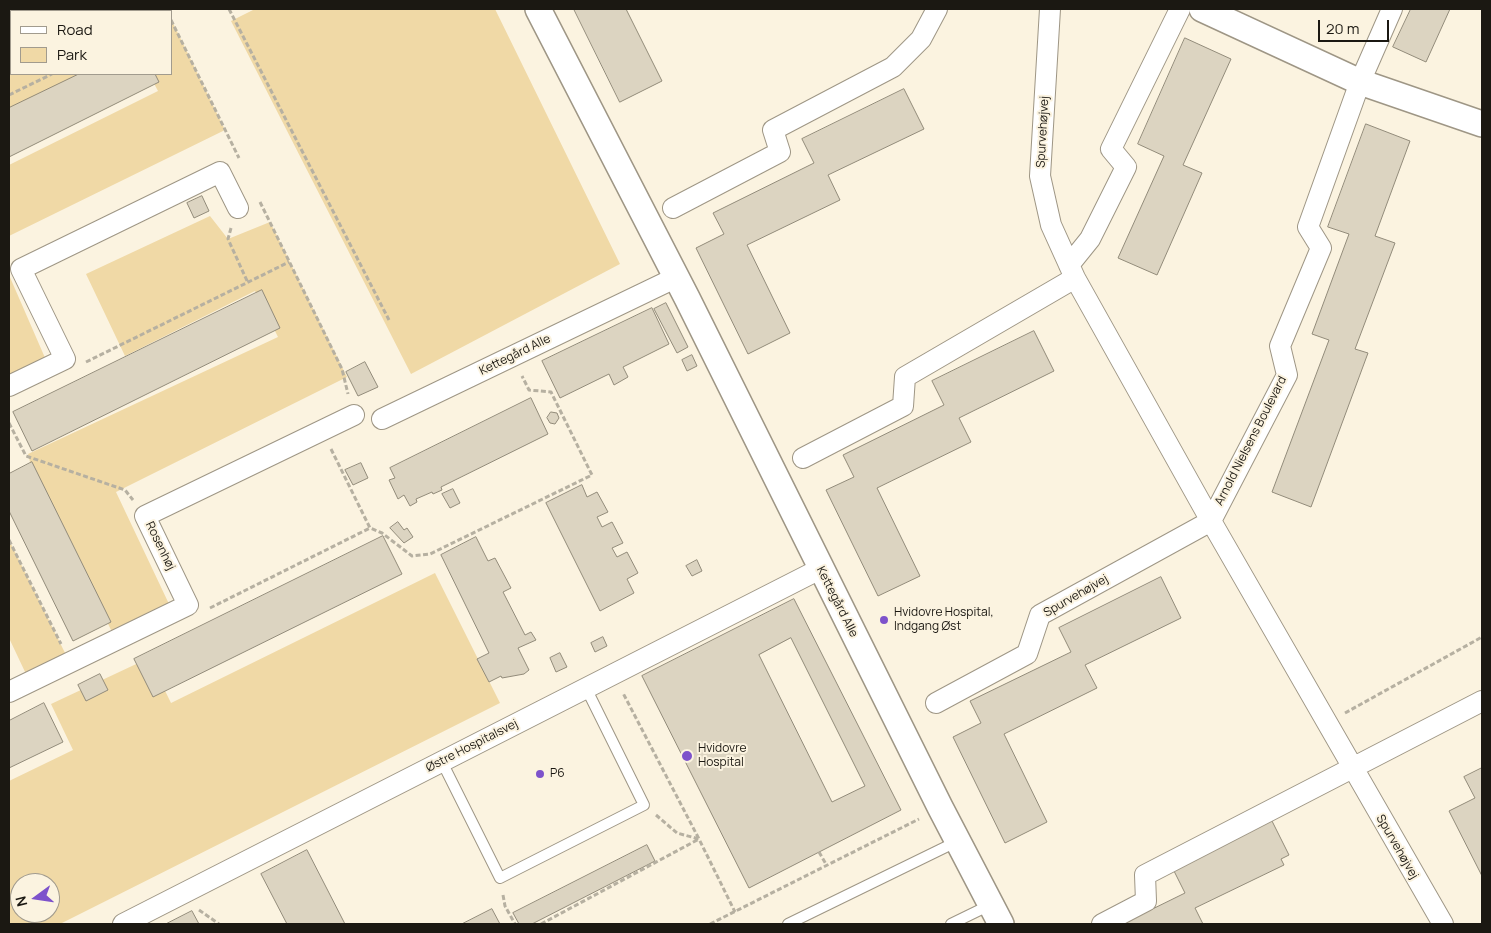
<!DOCTYPE html>
<html>
<head>
<meta charset="utf-8">
<style>
  body { margin:0 }
  #map { position:relative; width:1491px; height:933px; overflow:hidden; background:#fbf3e0; font-family:Manrope,sans-serif }
  canvas { display:block }
  .frame { position:absolute; inset:0; border:10px solid #1b1812; pointer-events:none }
  .legend { position:absolute; left:10px; top:10px; width:162px; height:65px; box-sizing:border-box; background:#fbf3e0; border:1px solid #a19b8e; margin:0; padding:6px 9px; list-style:none; font-size:15px; color:#1b1812 }
  .legend li { display:flex; align-items:center; gap:10px; height:25px }
  .legend b { width:25px; border:1px solid #a19b8e }
  .north { position:absolute; left:10px; top:873px; width:50px; height:50px; box-sizing:border-box; background:#fbf3e0; border:1px solid #a19b8e; border-radius:50%; rotate:256deg; font-size:14px; font-weight:700; line-height:20px; text-align:center; color:#1b1812 }
  .north::after { content:''; display:block; margin:auto; width:18px; height:22px; background:#7d52cb; clip-path:polygon(50% 0,100% 100%,50% 72%,0 100%) }
  .scale { position:absolute; left:1318px; top:20px; width:71px; height:22px; box-sizing:border-box; border:2px solid #1b1812; border-top:0; padding-left:6px; font-size:15px; line-height:18px; white-space:nowrap; color:#1b1812; -webkit-text-stroke:4px #fbf3e0; paint-order:stroke }
</style>
</head>
<body>
<div id="map">
<canvas width="1491" height="933"></canvas>
<div class="frame"></div>
<ul class="legend">
<li><b style="height:6px;background:#fff"></b>Road</li>
<li><b style="height:14px;background:#f0d9a6"></b>Park</li>
</ul>
<div class="north">N</div>
<div class="scale">20 m</div>
</div>
<script>
const c = document.querySelector('canvas').getContext('2d');
c.lineJoin = 'round';
function fill(path, color) { c.fillStyle = color; c.fill(path, 'evenodd'); }
function trace(path, color, width, dash) { c.strokeStyle = color; c.lineWidth = width; c.lineCap = dash ? 'butt' : 'round'; c.setLineDash(dash || []); c.stroke(path); }
function write(font, color, halo, rows, align = 'center') {
  c.font = font + ' Manrope,sans-serif'; c.lineWidth = 4; c.setLineDash([]); c.textBaseline = 'middle'; c.strokeStyle = halo; c.fillStyle = color; for (const [text, x, y, turn = 0] of rows) {
    c.save(); c.translate(x, y); c.rotate((+turn || 0) * Math.PI / 180); c.textAlign = isNaN(turn) ? turn : align; if (halo) c.strokeText(text, 0, 0); c.fillText(text, 0, 0); c.restore();
  }
}
fill(new Path2D(`
  M31,9H166L167,11H26Z
  M255,9H495L620,264L411,374L231,21Z
  M11,18V74H83L9,111V20Z
  M171,19L225,130L9,236V165L158,91L149,74H171Z
  M210,216L228,239L270,222L347,377L116,492L169,604L112,632L31,466L28,454L278,337L255,291L125,356L86,274Z
  M9,275L49,367L9,386Z
  M9,540L70,663L26,674L9,638Z
  M435,573L500,703L60,924H9V781L73,750L51,704L149,658L171,703ZM20,883H50V913H20Z`), '#f0d9a6');
const building = new Path2D(`
  M574,9H626L662,81L620,102Z
  M1411,9H1450L1426,62L1393,47Z
  M1185,38L1231,59L1183,165L1202,173L1157,275L1118,258L1164,156L1138,144Z
  M79,74H155L159,82L9,157V108Z
  M904,89L924,129L828,175L840,200L747,245L790,333L748,354L696,248L724,234L713,213L814,163L802,139Z
  M1366,124L1410,141L1375,236L1395,243L1355,349L1368,353L1311,507L1272,492L1329,340L1312,334L1349,234L1328,227Z
  M202,196L209,211L194,218L187,203Z
  M262,290L280,328L32,451L13,412Z
  M666,303L688,347L677,353L654,309Z
  M652,308L669,344L623,367L628,377L614,385L609,374L560,398L542,361Z
  M1034,331L1054,371L959,418L971,442L877,488L920,576L878,596L826,490L854,477L843,455L944,405L932,381Z
  M692,355L697,366L687,371L682,360Z
  M365,362L378,387L358,396L346,372Z
  M531,398L548,434L441,487L442,490L433,494L432,492L416,499L417,502L410,506L404,495L398,499L389,480L395,478L390,468Z
  M551,412L557,413L559,418L555,424L550,423L547,418Z
  M32,462L111,622L73,641L9,511V474Z
  M361,463L368,478L353,485L345,470Z
  M582,485L587,497L597,492L608,512L597,517L602,527L612,522L623,543L612,548L617,557L627,552L638,573L627,579L634,593L600,611L546,503Z
  M453,489L460,503L450,508L442,494Z
  M398,522L404,530L407,528L413,537L404,543L390,528Z
  M383,536L402,574L153,697L134,659Z
  M476,537L488,561L495,558L511,588L503,592L525,635L531,632L536,640L518,648L529,670L524,674L502,678L501,676L489,682L477,659L489,653L441,555Z
  M697,560L702,571L692,576L686,566Z
  M1161,577L1181,618L1085,665L1097,688L1004,734L1047,822L1005,843L953,737L981,723L970,701L1071,652L1059,628Z
  M794,599L901,810L749,888L642,676ZM791,638L865,786L832,802L759,655Z
  M603,637L607,646L595,652L591,643Z
  M560,653L567,667L556,672L550,658Z
  M100,674L108,690L86,701L78,685Z
  M44,703L63,742L9,768V721Z
  M1482,768V876L1449,811L1475,798L1464,777Z
  M1272,821L1289,855L1281,859L1284,865L1195,908L1203,924H1122L1185,893L1173,869Z
  M647,845L655,861L532,924H519L513,913Z
  M307,850L345,924H287L261,874Z
  M492,909L500,924H462Z
  M192,911L199,924H166Z`);
fill(building, '#dcd4c1');
trace(building, '#928b7a', 1);
const service = new Path2D(`
  M442,762L500,878L644,805L586,688
  M788,924L958,841
  M951,924L990,905`);
const minor = new Path2D(`
  M1050,9L1040,176L1051,225L1075,278L1211,521L1443,924
  M673,208L780,152L773,130L893,67L921,39L937,9
  M1069,265L1090,239L1126,167L1111,149L1180,9
  M9,386L65,359L21,269L220,172L238,208
  M382,419L675,278
  M803,458L903,406L905,377L1075,278
  M9,692L188,605L145,516L354,415
  M936,703L1027,654L1040,615L1211,521L1287,375L1280,346L1321,248L1308,227L1360,82L1392,9
  M123,924L820,569
  M1102,924L1146,901L1145,875L1482,701`);
const tertiary = new Path2D(`
  M538,9L687,298L940,807L1001,924
  M1202,9L1360,82L1482,124`);
trace(service, '#9e9685', 12);
trace(minor, '#9e9685', 22);
trace(tertiary, '#9e9685', 28);
trace(new Path2D(`
  M113,9L114,11
  M166,9L167,11
  M229,9L389,320
  M171,20L239,158
  M9,95L52,74
  M260,202L342,369L348,394
  M231,228L228,239L248,283
  M86,362L289,262
  M9,423L26,456L125,490L133,500
  M331,449L370,528L382,533L412,556L430,554L592,475L551,392L529,390L522,376
  M9,540L61,644
  M210,608L370,528
  M1345,713L1482,637
  M656,815L677,833L699,839L735,912
  M819,852L827,866
  M503,895L505,906L515,924
  M199,910L219,924
  M541,924L699,839L623,693
  M710,924L919,819`), '#b6b0a1', 3, [5, 2.5]);
trace(service, '#fff', 10);
trace(minor, '#fff', 20);
trace(tertiary, '#fff', 25);
for (const [x, y, r, color] of [
  [884,620,5,"#7d52cb"],
  [687,756,6,"#7d52cb"],
  [540,774,5,"#7d52cb"]
]) { const dot = new Path2D(); dot.arc(x, y, r, 0, 2 * Math.PI); c.fillStyle = color; c.fill(dot); trace(dot, '#fbf3e0', 2); }
write('12px', '#1b1812', '#fbf3e0', [
  ["Spurvehøjvej",1043,132,-87],
  ["Kettegård Alle",515,355,-26],
  ["Arnold Nielsens Boulevard",1251,441,-63],
  ["Rosenhøj",160,546,64],
  ["Spurvehøjvej",1076,596,-30],
  ["Kettegård Alle",837,602,63],
  ["Østre Hospitalsvej",472,746,-27],
  ["Spurvehøjvej",1397,847,60]
]);
write('12px', '#1b1812', '#fbf3e0', [
  ["Hvidovre Hospital,",894,613],
  ["Indgang Øst",894,627],
  ["Hvidovre",698,749],
  ["Hospital",698,763],
  ["P6",550,774]
], 'left');
</script>
</body>
</html>
